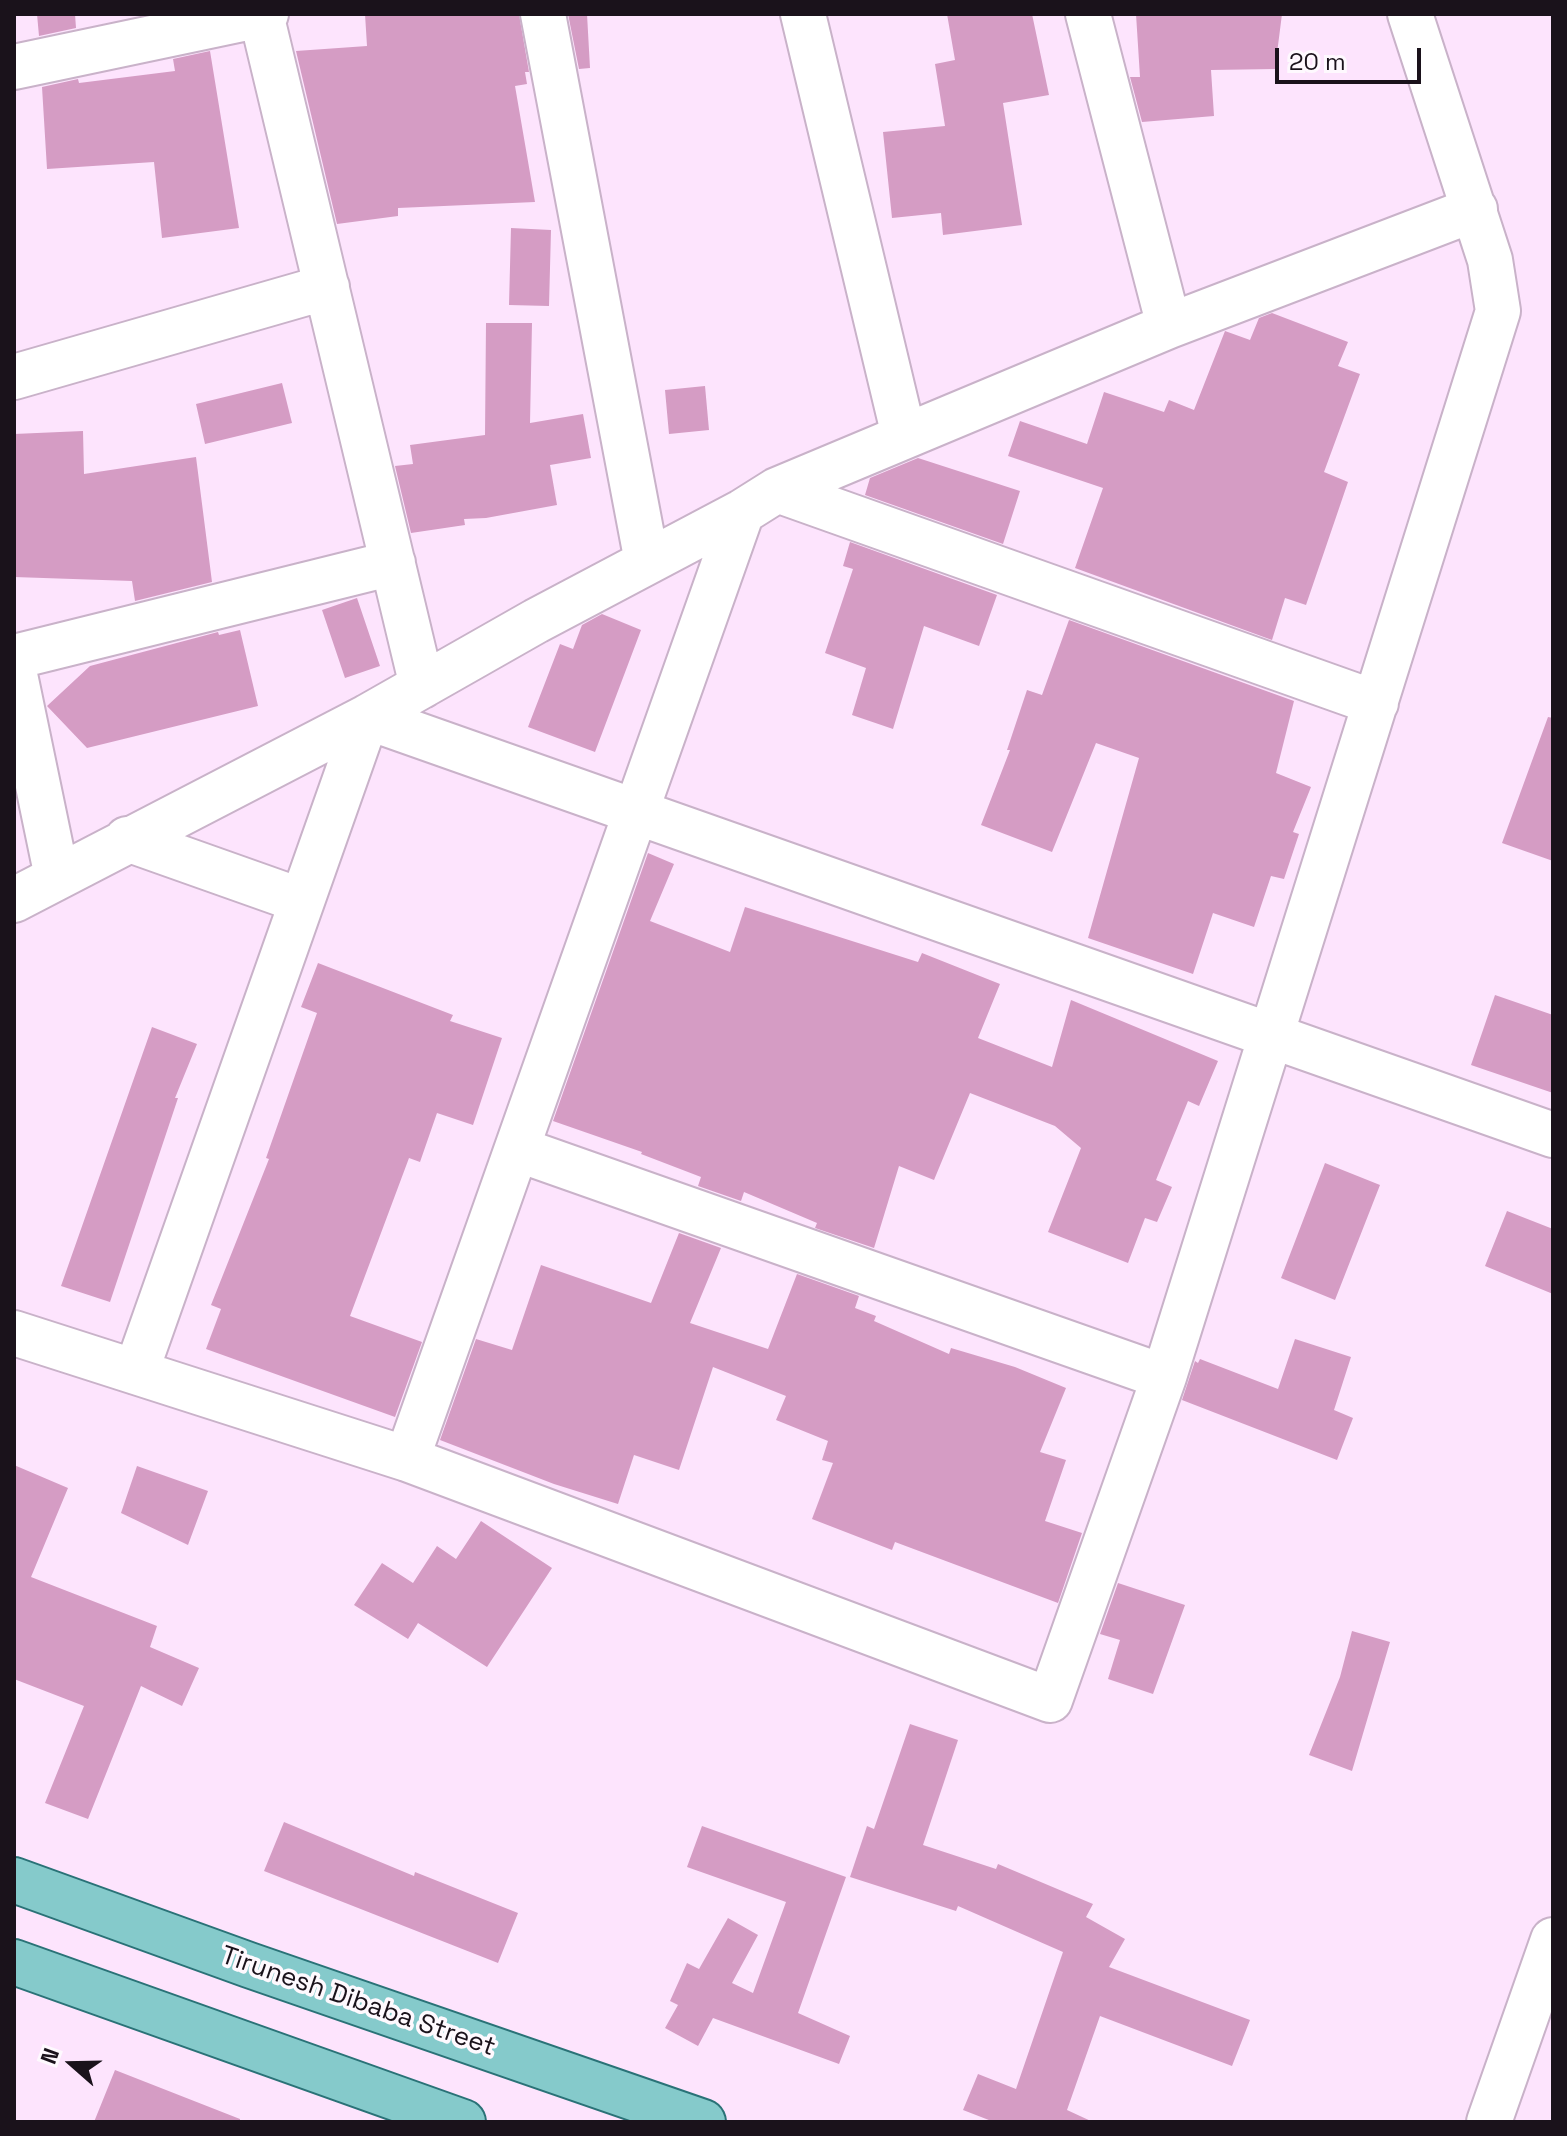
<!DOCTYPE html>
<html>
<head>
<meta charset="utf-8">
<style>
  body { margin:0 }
  #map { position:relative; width:1567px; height:2136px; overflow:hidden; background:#fde4fd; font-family:"Space Grotesk",sans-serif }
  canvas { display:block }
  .frame { position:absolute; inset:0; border:16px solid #1a121b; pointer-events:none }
  .north { position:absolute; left:32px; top:2024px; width:80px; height:80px; -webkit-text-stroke:6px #fef9fe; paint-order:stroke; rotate:290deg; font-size:22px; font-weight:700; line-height:32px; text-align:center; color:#1a121b }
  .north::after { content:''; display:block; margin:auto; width:28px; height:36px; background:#1a121b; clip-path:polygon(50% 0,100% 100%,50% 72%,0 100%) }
  .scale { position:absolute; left:1275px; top:48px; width:146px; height:36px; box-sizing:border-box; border:4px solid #1a121b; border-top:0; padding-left:10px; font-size:24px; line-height:28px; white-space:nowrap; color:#1a121b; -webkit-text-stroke:6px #fef9fe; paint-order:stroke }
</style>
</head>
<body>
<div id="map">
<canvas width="1567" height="2136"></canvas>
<div class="frame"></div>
<div class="north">N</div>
<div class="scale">20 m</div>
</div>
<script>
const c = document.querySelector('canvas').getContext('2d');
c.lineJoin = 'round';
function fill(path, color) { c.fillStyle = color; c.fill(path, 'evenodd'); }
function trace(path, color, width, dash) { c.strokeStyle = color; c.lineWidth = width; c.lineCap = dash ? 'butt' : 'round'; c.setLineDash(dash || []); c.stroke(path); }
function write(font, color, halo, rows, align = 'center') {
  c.font = font + ' "Space Grotesk",sans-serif'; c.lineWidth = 7; c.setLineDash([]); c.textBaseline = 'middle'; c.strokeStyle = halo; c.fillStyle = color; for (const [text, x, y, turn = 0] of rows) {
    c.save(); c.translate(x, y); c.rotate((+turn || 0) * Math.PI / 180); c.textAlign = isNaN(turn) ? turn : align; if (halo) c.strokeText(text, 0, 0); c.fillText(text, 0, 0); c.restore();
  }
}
fill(new Path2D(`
  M37,14H75L76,28L39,36Z
  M365,14H519L529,72H525L527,84L515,86L535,202L398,208V216L337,224L296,51L367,46Z
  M568,14H587L590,68L579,69Z
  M947,14H1032L1049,95L1003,103L1022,225L943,235L941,213L892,218L883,132L945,126L935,64L955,60Z
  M1136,14H1282L1275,69L1211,70L1214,116L1142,122L1130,77H1140Z
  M210,51L239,228L162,238L154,162L47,169L42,87L78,79L79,83L175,71L173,59Z
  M511,228L551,230L549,306L509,305Z
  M1272,313L1348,342L1338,366L1360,374L1324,472L1348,482L1306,605L1285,598L1272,640L1075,568L1103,488L1008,456L1020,421L1087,444L1104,392L1164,412L1169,400L1194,410L1225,331L1250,340L1259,318Z
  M486,323H532L530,423L583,414L591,458L550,465L557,505L486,518L464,519L465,525L411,533L395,466L413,464L410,445L485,435Z
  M282,383L292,423L205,444L196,404Z
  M705,386L709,430L669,434L665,390Z
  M83,431L84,474L196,457L212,582L135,601L132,581L14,577V434Z
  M918,458L1020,491L1003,544L865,495L870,478Z
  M850,542L997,595L979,646L924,626L893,729L852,715L866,668L825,653L853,569L843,566Z
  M357,598L380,666L345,678L322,610Z
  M602,614L641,630L595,752L528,727L560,644L573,649L582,625Z
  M1069,620L1294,701L1276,773L1311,787L1293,832L1299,834L1284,879L1271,876L1254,927L1213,913L1193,974L1088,938L1139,758L1096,743L1052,852L981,825L1010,750H1007L1027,690L1042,695Z
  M240,630L258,706L87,748L47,706L90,666L218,632L219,635Z
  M1548,717L1553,718V861L1502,843Z
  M648,853L674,864L650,921L730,952L745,907L918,962L922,953L1000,984L978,1038L1052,1067L1071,1000L1218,1061L1199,1106L1188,1101L1156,1180L1172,1187L1157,1222L1145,1218L1128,1263L1048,1232L1081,1148L1055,1126L970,1093L934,1180L899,1166L874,1248L815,1228L817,1223L744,1192L741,1201L698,1186L701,1177L641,1154L642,1152L553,1121Z
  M318,963L453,1015L450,1021L502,1038L473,1125L437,1113L420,1162L409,1158L350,1316L422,1342L395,1417L206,1349L221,1309L211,1305L269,1159L266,1158L317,1013L301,1007Z
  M1495,995L1553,1015V1093L1471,1065Z
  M152,1027L197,1044L175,1098H178L110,1302L61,1286Z
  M1325,1163L1380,1185L1335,1300L1281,1278Z
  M1507,1211L1553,1229V1294L1485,1266Z
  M679,1233L721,1248L690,1323L768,1349L797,1274L859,1296L855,1308L876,1316L874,1321L949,1354L951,1348L1015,1367L1066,1388L1040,1452L1066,1460L1045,1521L1082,1533L1058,1603L895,1542L892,1550L812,1519L833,1463L822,1460L828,1441L776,1420L786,1396L713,1367L679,1470L634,1455L618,1504L554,1484L440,1440L476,1339L512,1350L541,1265L651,1303Z
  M1295,1339L1351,1357L1334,1410L1353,1418L1337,1460L1182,1400L1195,1361L1198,1363L1200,1359L1278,1389Z
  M14,1465L68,1488L31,1577L157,1626L150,1647L199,1668L182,1706L141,1686L88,1819L45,1803L84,1706L14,1679Z
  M137,1466L208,1491L188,1545L121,1513Z
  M481,1521L552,1568L487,1667L418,1623L408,1639L354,1605L382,1563L413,1583L437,1546L456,1559Z
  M1118,1583L1185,1605L1153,1694L1108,1679L1120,1640L1100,1634Z
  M1352,1631L1390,1642L1352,1771L1309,1755L1340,1677Z
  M910,1724L958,1740L923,1845L996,1869L998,1864L1093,1904L1086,1917L1125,1939L1109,1967L1250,2020L1232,2066L1100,2016L1067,2110L1093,2122H994L963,2110L978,2074L1016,2089L1063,1952L958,1906L956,1911L850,1877L867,1826L874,1829Z
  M284,1822L414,1876L415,1872L518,1913L498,1963L264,1871Z
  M702,1826L846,1877L798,2013L850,2036L839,2064L713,2018L698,2046L665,2028L678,2005L670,2001L687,1963L699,1969L728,1918L758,1935L732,1983L753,1993L786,1902L687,1867Z
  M115,2070L240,2119V2122H94Z`), '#d59cc4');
const minor = new Path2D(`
  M261,14L422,686
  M543,14L647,562
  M803,14L904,436
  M1088,14L1169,326
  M14,67L266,14
  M14,377L327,287
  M777,490L1376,703
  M14,657L393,563
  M14,670L57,877
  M127,839L302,901
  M14,900L367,717L536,621L742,512L777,490L1169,326L1475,209
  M517,1149L1164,1377
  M14,1333L407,1459L1050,1700L1164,1377L1498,311L1490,260L1410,14
  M136,1372L367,717L1553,1135
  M407,1459L742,512
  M1489,2122L1553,1940`);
const major = new Path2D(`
  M14,1880L249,1965L703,2122
  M14,1962L463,2122`);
trace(minor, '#c9b2c9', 48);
trace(major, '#2a7277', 48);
trace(minor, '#fff', 44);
trace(major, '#85cacb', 44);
write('26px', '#1a121b', '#fef9fe', [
  ["Tirunesh Dibaba Street",358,2002,19]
]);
</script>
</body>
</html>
